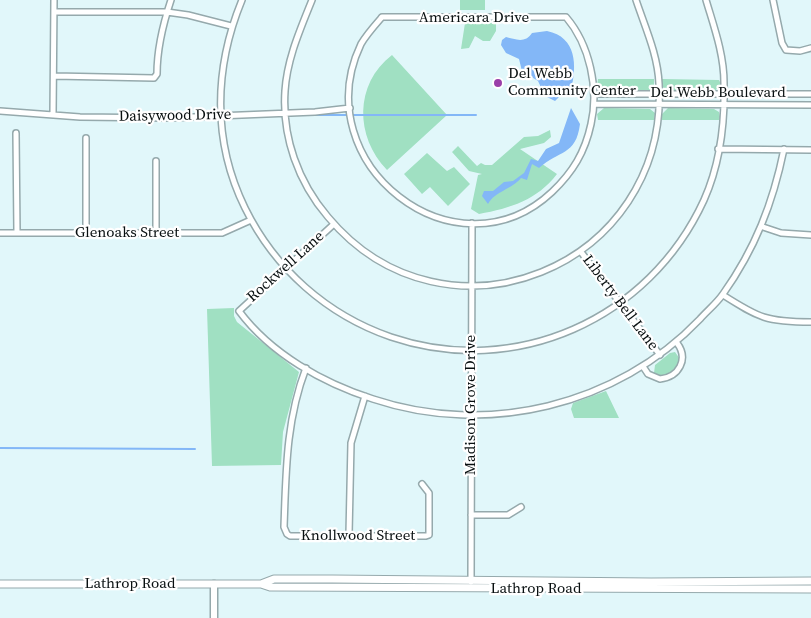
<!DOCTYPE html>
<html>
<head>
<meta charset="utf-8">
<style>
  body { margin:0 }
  canvas { display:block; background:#e1f7fa }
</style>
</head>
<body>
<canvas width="811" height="618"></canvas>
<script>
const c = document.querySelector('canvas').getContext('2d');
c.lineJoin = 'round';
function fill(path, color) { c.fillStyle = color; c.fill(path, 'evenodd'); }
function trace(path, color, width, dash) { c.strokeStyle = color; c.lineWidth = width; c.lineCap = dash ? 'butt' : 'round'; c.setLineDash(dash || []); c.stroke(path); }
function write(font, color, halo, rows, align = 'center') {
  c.font = font + ' "Source Serif 4",serif'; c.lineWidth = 4.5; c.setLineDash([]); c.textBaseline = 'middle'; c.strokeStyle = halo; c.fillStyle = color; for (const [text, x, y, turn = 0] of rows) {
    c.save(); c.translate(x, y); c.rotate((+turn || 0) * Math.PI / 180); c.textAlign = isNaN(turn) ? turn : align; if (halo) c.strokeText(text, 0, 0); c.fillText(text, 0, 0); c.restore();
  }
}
fill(new Path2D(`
  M460,0H485V10H460Z
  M465,23H496V31L490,41H483L475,36L469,48L461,49Z
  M392,55L447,115L387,170C355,137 354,84 392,55Z
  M598,79H654V88L649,91H603L597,85Z
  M662,79L719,80L721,84L715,91H667L662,86Z
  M604,108L650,109L655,113L654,120H598L597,114Z
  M668,108L714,109L719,112L720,117L719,120H662V114Z
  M550,130L551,137L544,143L520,149L557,174C537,200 511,208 479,214L471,209L478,175L482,174L469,171L452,152L458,146L477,166L481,163L485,165H492L524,137L538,136Z
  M427,153L447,171L454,167L470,184L448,206L430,187L422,194L404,174Z
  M234,308V316L237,322L299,372L283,432L281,465L212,466L207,309Z
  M675,352L680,359C676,370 665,380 654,373L655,365L670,353Z
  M606,391L619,418H574L571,409L573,403Z`), '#a0e0c2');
fill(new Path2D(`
  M547,31C577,37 577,66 571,90L564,92L555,101L545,96L538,81L522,71L519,59L506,53L501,45L502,40L506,37C515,39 525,44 532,33Z
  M571,108L580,124C576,156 559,150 539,168L532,164L527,180L521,178C511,190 495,191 488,204L482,196L484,191H493L504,182L513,181L524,173L531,159L538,161L546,149L559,143Z`), '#83b7f7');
trace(new Path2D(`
  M303,115H476
  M0,448L195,449`), '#83b7f7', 2);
const minor = new Path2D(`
  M242,0C214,68 212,141 245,208C275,269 327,315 391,337C515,379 649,320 704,200C720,164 725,121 724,83C724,54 714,27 706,0
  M312,0C300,30 287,59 285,91C282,137 298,182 328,217C446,358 669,267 659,84C658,55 645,27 636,0
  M773,0L782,43L786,50L800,51L811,48
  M54,12H167L188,15L231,26
  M382,17H566C590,45 599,89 591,124C585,152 573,172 552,192C456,282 304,164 361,44C366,35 375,25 382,17Z
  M54,76L154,78L157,74C157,48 163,24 171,0
  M595,94H811
  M595,104L811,105
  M0,111L80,117L169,118L315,112L350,108
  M53,115L54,0
  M16,133L17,233
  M86,138V233
  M718,149L811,150
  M156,161V233
  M334,224L239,311C271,354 323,383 373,399C487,437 617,406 700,319C707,311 717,303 723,294C755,249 773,203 784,149
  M763,227L781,233L811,235
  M0,233H222L251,220
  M581,252L660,355
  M723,295C759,318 767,322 811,322
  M306,368C286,420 286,472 284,527L287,534L290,536H426L429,535V493L422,484
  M644,368L648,374L660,379C679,377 689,359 677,343
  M471,515H508L521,507
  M349,534L351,443L365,396
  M471,582L472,223`);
const tertiary = new Path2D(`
  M214,618V584`);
const secondary = new Path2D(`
  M0,584H261L274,579H332L651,582L811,581
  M261,584L270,587L811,589`);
trace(minor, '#95a9ac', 8);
trace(tertiary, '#95a9ac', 9);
trace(secondary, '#95a9ac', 9);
trace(minor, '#fff', 5);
trace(tertiary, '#fff', 6);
trace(secondary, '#fff', 7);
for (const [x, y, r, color] of [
  [498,83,5,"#9a3fa9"]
]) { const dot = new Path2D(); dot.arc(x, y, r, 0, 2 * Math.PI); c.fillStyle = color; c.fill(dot); trace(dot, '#fff', 2); }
write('15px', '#080f10', '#fff', [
  ["Americara Drive",474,18],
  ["Del Webb Boulevard",718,93],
  ["Daisywood Drive",175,116,-1],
  ["Glenoaks Street",127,233],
  ["Rockwell Lane",286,267,-42],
  ["Liberty Bell Lane",620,303,53],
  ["Madison Grove Drive",471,405,-90],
  ["Knollwood Street",358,536],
  ["Lathrop Road",130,584],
  ["Lathrop Road",536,589]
]);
write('15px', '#080f10', '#fff', [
  ["Del Webb",508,74],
  ["Community Center",508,91]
], 'left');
</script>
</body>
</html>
